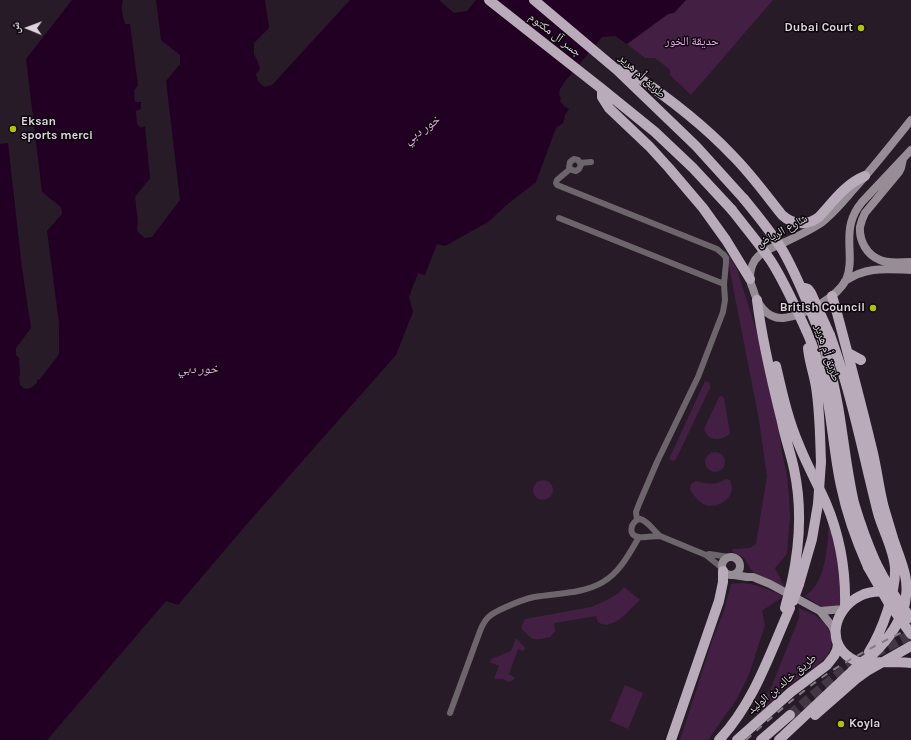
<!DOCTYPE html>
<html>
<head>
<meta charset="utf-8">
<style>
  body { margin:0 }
  #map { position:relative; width:911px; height:740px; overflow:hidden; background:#271b27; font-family:Karla,"Noto Naskh Arabic",sans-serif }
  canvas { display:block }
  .north { position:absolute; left:8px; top:8px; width:40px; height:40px; -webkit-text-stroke:3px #0d080d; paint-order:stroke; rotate:271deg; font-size:11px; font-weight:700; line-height:16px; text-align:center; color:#dcd3dc }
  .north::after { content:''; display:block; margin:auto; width:14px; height:18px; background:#dcd3dc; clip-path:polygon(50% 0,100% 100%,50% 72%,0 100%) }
</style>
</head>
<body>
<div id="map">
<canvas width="911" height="740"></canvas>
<div class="north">ش</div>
</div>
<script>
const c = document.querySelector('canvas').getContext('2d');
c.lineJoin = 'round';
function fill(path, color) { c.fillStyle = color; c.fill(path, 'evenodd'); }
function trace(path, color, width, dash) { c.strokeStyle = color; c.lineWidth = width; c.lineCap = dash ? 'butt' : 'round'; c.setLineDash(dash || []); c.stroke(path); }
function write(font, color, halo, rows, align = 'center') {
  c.font = font + ' Karla,"Noto Naskh Arabic",sans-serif'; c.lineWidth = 3; c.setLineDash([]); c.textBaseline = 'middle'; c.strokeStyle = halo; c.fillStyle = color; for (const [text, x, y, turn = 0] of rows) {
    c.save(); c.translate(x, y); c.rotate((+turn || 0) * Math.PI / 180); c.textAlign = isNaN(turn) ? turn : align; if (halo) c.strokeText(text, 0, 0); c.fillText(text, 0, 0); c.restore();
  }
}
fill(new Path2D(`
  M686,0H773L691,95L670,75V70L655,58H645L627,44L668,14L674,13Z
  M727,256H730L738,272L760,343L774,404L783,458L787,475L789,498L790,517L787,554L775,568L785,588L762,578L752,571L744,558L732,551L733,549L750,548L756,544L767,476L759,420Z
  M705,381C709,382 711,383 710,388L676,459L673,461L669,459Z
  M722,396L724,398L730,433C725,439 713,442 707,435C706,434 705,430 704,429L719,397Z
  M705 462a10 10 0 1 1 20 0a10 10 0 1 1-20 0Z
  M726,479L730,480C731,483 732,486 732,489C731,500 716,509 706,505C699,503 694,495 690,490L691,484L696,481C708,484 715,486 726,479Z
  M533 490a10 10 0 1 1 20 0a10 10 0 1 1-20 0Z
  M829,518L841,557V606L829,609L819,605L805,596C808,594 810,592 812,590C827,574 828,540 829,518Z
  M740,583C755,583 768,590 782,595L781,598L762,611L765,625L753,662L748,677L736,700L708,740H680L714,635L723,614L731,584Z
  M624,587L640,600C631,608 621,621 610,624C605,626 601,624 598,622L596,616L554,623L555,631L550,637C532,641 533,641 521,628L525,619L591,607L607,600L619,593Z
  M799,608L815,615L825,624L832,636L831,647L828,655L818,665L785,688L754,719L772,685L799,618Z
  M516,638L525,648L524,650L522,651L518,649L509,674L515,678L513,680L509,682L503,679H495V676L499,666L490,662L491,659L511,651Z
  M625,685L643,693L628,729L610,721Z`), '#432043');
fill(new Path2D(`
  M72,0H123C120,8 123,16 125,24H130L138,85L134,91L135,102H141V109L136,111L137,124L141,128L145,126L150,178L135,197L138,223L137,229L139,233L145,238L152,237L180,200L166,81L180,64V55L161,40L156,0H265L269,28L254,43V54L257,60L260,69L256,74L258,81L264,87L272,85L350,0H439L454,13L467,11L476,0H686L674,13L668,14L627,44L615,36L602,37L566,80L560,89L559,94L561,99L560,101L564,106L569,109L565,115L563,123L556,128L536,182L509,203L488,222L445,246L437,244L425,275L418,273L409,297L413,312L396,355L246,525L178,605L166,601L47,740H0V144L8,143L22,268L31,328L16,348V355L19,358L20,375L19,377L20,385L25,389L31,388L37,383V380L40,379L59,354V323L47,231L62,214L61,207L42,192L26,59Z`), '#220023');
trace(new Path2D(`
  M790,715L836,676L849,667L863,659L911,635`), '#423742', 10, [10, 5]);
trace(new Path2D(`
  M580,163L581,165L579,169L576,171L572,170L569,167L570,162L574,159L578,160L580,163L591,162
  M570,169L557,180L556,183L557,185L717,249L724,255L726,258V263L724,284L725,300L723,312L698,377L657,462L639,504L636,512L637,520
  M559,218L724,284
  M640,519C648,521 654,531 660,536C654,536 643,538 638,537C627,535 631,521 640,519Z
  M660,536L706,555L722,568
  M706,555L709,554L729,557
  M450,713L480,631C486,616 491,614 506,607C515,603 525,599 534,597C557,593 583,594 603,582C620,572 629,554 639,537`), '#6c656b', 6);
trace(new Path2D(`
  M911,120C892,144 873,168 853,190C843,202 833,214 821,223C809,231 796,237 783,243C773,247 762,251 755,260C752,265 750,271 750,277C750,281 751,285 753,289C757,303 766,319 783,318C794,317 812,310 822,303C830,298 841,289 846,280C854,262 846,242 851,223C853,215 857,208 862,202L911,150
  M903,159L901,168L899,172L865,213C863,217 861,222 860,227C859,241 867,255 880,260C889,264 901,262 911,262
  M845,281C867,266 886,269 911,270
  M722 566a9 9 0 1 1 18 0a9 9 0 1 1-18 0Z
  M734,575L747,577H753L770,584L820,611L832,626L835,633
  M820,611L844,609`), '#978d97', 8);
trace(new Path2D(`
  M489,0L602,89L655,132L693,168L732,210
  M534,0L617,70L696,146L744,199
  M617,70L623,69L629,71C666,96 702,123 733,156C751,174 766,195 782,215C793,225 807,226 819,217C833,202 845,184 865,176
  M602,89V97L609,108L649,146L669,168L703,208L726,240L750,279
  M757,300C762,341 772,382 782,422C785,438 791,454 794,469C802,506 800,544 792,581
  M806,330C816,352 823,378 828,402C833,430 835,459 841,486C847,515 856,540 868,567
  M830,335C837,355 844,375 849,395C860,435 868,474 878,513C883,531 894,550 895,568C896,593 882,631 869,652
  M822,339C830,367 837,395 841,425C845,451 848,477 854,503C860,523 867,543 876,563
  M808,348C809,361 814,374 816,387C820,412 820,437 821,462
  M848,353L861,360
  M776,366C782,392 788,420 799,445C807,465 817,483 826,503C840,536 846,571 845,607
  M799,584L812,539L818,504
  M890,592C879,591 869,591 860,596C833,609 824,647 856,661C865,665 874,662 883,662C893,662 902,662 911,663
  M815,715L856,679L867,671L911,646
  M671,740L719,601L723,582V571
  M719,740C754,703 770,653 790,608
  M737,740L791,692L827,665L834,656L837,650L838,644
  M761,740L790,715
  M779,740L861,663C864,660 868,659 871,656C887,641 904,619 906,596C909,576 899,557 893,538C890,528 887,518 884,508C879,489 877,469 872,449C861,403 849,358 837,313L832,296`), '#b9abb9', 10);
trace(new Path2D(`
  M746,740C772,717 798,694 827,674C854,656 882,642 911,628`), '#847a84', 2, [7, 7]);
trace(new Path2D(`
  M744,199C758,216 772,233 783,251C799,279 810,309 822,339
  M732,210C745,227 759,243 771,261C785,283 795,306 806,330
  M805,288L808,289L811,293L830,335
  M818,504L821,462
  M876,563C886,583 897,601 911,618
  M868,567L888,602L911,634
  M793,601L799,584
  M785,608L792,581`), '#b9abb9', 10);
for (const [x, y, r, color] of [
  [861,28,4,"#b0c502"],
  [13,129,4,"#b0c502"],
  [873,308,4,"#b0c502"],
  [841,724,4,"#b0c502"]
]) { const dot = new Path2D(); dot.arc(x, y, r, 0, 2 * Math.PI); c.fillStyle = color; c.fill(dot); trace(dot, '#0d080d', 1.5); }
write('bold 12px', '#dcd3dc', '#0d080d', [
  ["Dubai Court",853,28],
  ["Eksan",21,122,"left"],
  ["sports merci",21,136,"left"],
  ["British Council",865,308],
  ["Koyla",849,724,"left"]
], 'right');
write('12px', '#dcd3dc', '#0d080d', [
  ["جسر آل مكتوم",555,35,38],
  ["طريق أم هرير",642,76,43],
  ["شارع الرياض",782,231,-29],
  ["طريق أم هرير",827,353,72],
  ["طريق خالد بن الوليد",782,684,-40]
]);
write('12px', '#f3acf2', '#0d080d', [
  ["حديقة الخور",692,42]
]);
write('italic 13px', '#eba4ea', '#0d080d', [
  ["خور دبي",422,130,-35],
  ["خور دبي",198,369]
]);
</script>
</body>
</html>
